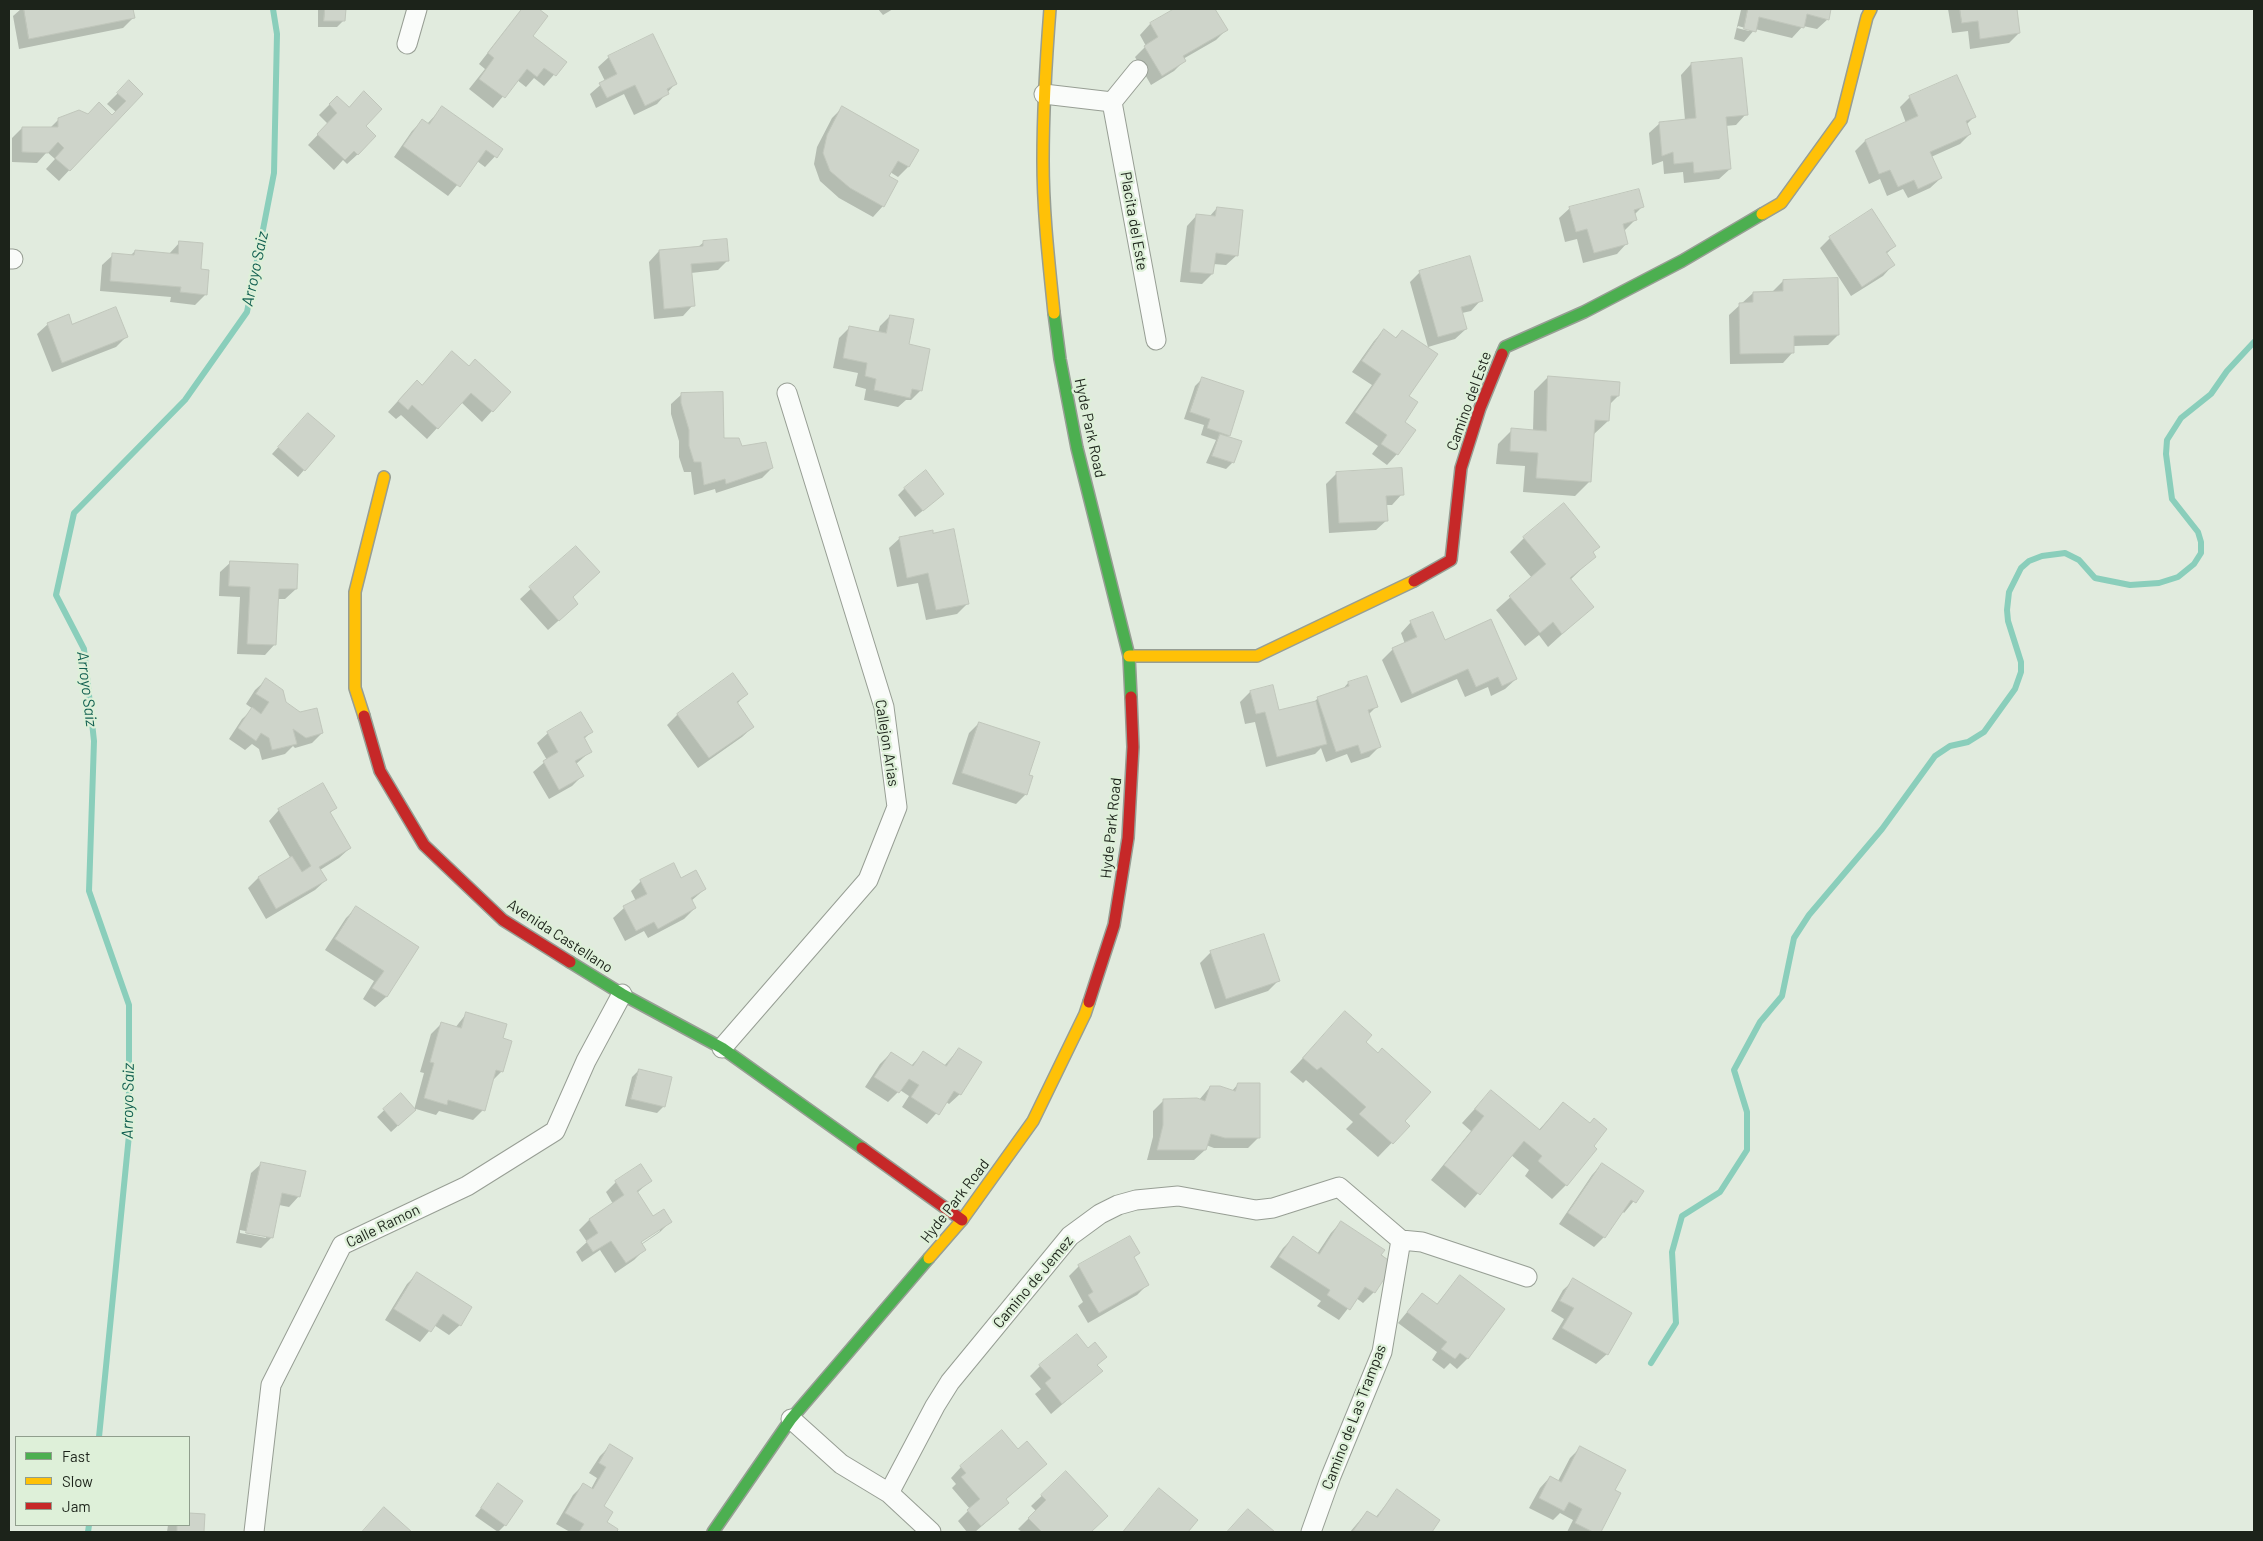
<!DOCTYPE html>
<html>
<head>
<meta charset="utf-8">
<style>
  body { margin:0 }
  #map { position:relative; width:2263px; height:1541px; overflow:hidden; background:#e1ebde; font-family:Barlow,sans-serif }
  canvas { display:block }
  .frame { position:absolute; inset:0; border:10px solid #1c231a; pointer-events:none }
  .legend { position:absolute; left:15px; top:1436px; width:175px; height:90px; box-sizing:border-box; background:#def0d9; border:1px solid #909e8d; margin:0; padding:6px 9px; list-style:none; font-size:15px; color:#1c231a }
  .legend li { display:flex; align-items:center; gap:10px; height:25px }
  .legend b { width:25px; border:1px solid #909e8d }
</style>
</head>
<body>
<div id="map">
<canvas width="2263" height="1541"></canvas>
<div class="frame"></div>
<ul class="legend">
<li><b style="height:6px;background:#4caf50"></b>Fast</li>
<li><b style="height:6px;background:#ffc107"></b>Slow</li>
<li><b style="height:6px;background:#c62828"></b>Jam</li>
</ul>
</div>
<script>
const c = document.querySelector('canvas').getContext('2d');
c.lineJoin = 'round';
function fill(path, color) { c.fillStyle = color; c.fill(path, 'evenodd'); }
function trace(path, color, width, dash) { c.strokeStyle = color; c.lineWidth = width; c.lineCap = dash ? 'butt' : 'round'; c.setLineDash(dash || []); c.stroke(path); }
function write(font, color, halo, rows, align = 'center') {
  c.font = font + ' Barlow,sans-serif'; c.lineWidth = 4.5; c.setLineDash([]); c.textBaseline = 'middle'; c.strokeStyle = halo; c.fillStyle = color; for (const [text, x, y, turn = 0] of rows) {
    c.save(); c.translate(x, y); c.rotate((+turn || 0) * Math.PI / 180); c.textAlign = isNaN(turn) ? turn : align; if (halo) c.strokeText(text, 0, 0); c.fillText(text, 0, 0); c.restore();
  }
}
fill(new Path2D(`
  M21,9H132L134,17L123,28L19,49L13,16Z
  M318,9H344V20L337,27H318Z
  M522,9H537L547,16L531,36L565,62L544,86L534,78L526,87L517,80L493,108L469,89L485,69L479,64Z
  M878,9H893L883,15Z
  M1177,9H1214L1226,30L1216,40L1183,59L1184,61L1174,71L1151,85L1135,57L1146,46L1140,35L1150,24Z
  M1736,9H1830L1828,19L1817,29L1803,26L1792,38L1755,29L1744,42L1734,39L1741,10ZM1738,26L1749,29V31L1737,28Z
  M1948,9H2016L2019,33L2009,43L1970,49L1968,31L1952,33Z
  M609,57L676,83L657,104L634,115L624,94L596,108L590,94L605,81L598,67Z
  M1691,64L1746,114L1736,125L1725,126L1730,169L1719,179L1684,183L1683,172L1664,174L1663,161L1652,165L1649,133L1660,123L1685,120L1681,75Z
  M129,82L141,94L59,181L46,169L55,159L47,152L37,163L12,162V138L22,128H50L59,119L88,115L112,117L116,112L107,104Z
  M337,97L364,126L358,154L347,164L343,160L334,170L308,145L328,124L319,115Z
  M1910,97L1974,117L1966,125L1970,134L1960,144L1931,157L1941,178L1930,188L1908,198L1903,189L1887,196L1880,179L1869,184L1855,151L1865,141L1906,123L1900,107Z
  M443,107L501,150L485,167L477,161L448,196L394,157L412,131L422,121L427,124Z
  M842,108L917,151L908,167L898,177L890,172L883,206L873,217L839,198L820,181L814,164L817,147L832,118Z
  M1642,207L1634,215L1635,220L1624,231L1627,243L1617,254L1583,263L1577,239L1565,242L1559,218L1570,208Z
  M1217,208L1237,255L1226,265L1213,264L1212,274L1202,284L1180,282L1187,226L1197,215L1209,217Z
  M1830,238L1895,246L1886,254L1893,265L1883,276L1851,296L1820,248Z
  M180,242L200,270L206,294L195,305L170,302L171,297L100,291L102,265L113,255L130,256L135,251L169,254Z
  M704,242L728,260L718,270L691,273L693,305L683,316L654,319L649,262L659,251L698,247Z
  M1420,272L1481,300L1471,311L1462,313L1466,329L1455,339L1428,347L1410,282Z
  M1783,281L1838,335L1828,345L1793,346V352L1783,363L1730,364L1729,315L1753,293L1773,291Z
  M890,316L907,345L921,390L911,400H906L898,407L864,400L866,389L855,386L858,373L833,368L839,338L850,327L878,333L880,326Z
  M48,324L72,326L126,337L116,347L52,372L37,334Z
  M1384,330L1395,338L1402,331L1407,396L1397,454L1387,465L1372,454L1378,446L1345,423L1372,385L1352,372L1374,341Z
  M468,367L509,392L482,422L461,402L427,439L401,415L396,419L388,412L406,392Z
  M1548,377L1618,396L1609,405L1608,421L1593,435L1589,482L1575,496L1523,492L1525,466L1496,464L1498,444L1512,430L1533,431L1534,391Z
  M1202,379L1229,435L1226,437L1233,462L1226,469L1206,463L1216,440L1201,435L1204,425L1184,419L1195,386Z
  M682,394L723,439L741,448L772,468L762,478L716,493L715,489L694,495L691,472H684L679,457V441L671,414V404Z
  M302,421L304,470L298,477L272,454Z
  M1336,474L1402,494L1392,505H1386L1387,520L1376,530L1329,533L1326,484Z
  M905,488L936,500L915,517L898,495Z
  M900,538L968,603L957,614L926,620L918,583L897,587L889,548Z
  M1524,538L1591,553L1594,557L1570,580L1592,607L1548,647L1539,635L1525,646L1496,610L1532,578L1510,552Z
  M576,547L571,598L566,614L548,630L520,599Z
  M231,562L296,589L285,599H277L275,644L265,655L237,654L240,597L219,596L220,572Z
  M1411,622L1444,642L1516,679L1505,689L1491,696L1488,687L1465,697L1457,679L1401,703L1382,660L1393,649L1405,644L1401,633Z
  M733,675L746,694L737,704L753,727L742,737L698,768L667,725L677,715Z
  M266,680L285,703L322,733L312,743L295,748L293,746L285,754L262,760L259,749L252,744L245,750L229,739L242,719L253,709L246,704L255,690Z
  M1348,683L1376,707L1368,715L1379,747L1369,757L1351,763L1347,754L1326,762L1321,748L1315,754L1266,767L1255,722L1245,724L1240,702L1250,692L1278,712L1313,703L1318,698L1342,690Z
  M979,723L1028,776L1026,794L1016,804L952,784L969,733Z
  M591,732L584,739L591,751L576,764L582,776L572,786L549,799L533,772L547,760L537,743L548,733Z
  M336,807L330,813L350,848L339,858L320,870L326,880L315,890L266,919L248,888L258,878L291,859L269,821L279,810Z
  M681,879L705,889L691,901L695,908L684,919L648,938L644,931L625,941L613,918L624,908L636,901L631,891L641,881Z
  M356,908L418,948L386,997L375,1007L363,999L374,981L325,950L346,918Z
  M1211,952L1278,981L1268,991L1215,1009L1200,963Z
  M1345,1012L1364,1042L1404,1121L1408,1126L1378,1157L1346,1129L1353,1122L1306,1080L1303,1083L1290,1072Z
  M466,1014L502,1039V1071L492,1081L483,1110L473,1120L439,1111L436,1115L416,1109L391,1132L377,1117L400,1095L414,1110L424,1073L420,1072L431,1034L441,1024L455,1028Z
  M959,1049L960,1094L949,1104L946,1102L927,1124L902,1107L909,1096L900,1090L888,1102L865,1087L880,1064L891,1053L911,1066L923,1053L944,1066Z
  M639,1070L664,1106L657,1113L625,1106L632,1077Z
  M1238,1084L1259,1137L1248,1148H1214L1206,1145L1205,1150L1194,1160H1147L1153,1137V1111L1164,1100H1199L1210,1087L1232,1091Z
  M1491,1091L1538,1131L1563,1103L1592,1146L1566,1185L1552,1199L1525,1176L1529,1170L1511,1155L1465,1208L1431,1180L1471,1131L1462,1123Z
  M262,1163L299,1196L289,1207L279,1205L272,1237L261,1248L236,1243L251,1173ZM240,1230L266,1235V1238L240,1233Z
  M1602,1164L1642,1191L1624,1213L1622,1211L1604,1237L1594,1247L1559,1224L1592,1175Z
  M650,1181L637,1193L653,1218L670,1222L660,1232L641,1245L644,1250L634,1260L615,1273L600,1250L582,1262L576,1252L587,1242L579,1230L589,1220L613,1204L606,1192L616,1182ZM660,1228V1231L637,1247L635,1245Z
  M1341,1222L1393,1264L1374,1292L1363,1303L1356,1298L1339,1320L1317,1306L1321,1301L1270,1267L1283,1248L1293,1238L1317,1254L1331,1233Z
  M1138,1253L1133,1258L1148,1284L1137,1295L1088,1323L1078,1306L1083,1302L1069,1276L1079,1266Z
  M417,1274L460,1325L449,1335L434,1325L420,1342L385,1320L407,1284Z
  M1460,1276L1468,1358L1457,1369L1450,1363L1444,1369L1432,1360L1437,1352L1398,1323L1422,1294L1436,1305Z
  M1574,1280L1607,1354L1596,1364L1552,1339L1564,1319L1551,1311L1563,1290Z
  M1088,1349L1105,1357L1096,1366L1101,1371L1051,1414L1035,1394L1041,1389L1030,1376L1040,1366Z
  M610,1446L602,1507L605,1523L617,1530L615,1532H570L556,1524L573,1495L584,1484L591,1489L597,1478L589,1473L600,1456Z
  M1580,1448L1614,1490L1620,1494L1600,1532H1567L1573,1520L1560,1513L1553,1520L1529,1508L1540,1488L1550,1477L1558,1481L1570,1458Z
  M961,1467L1035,1474L1005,1500L997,1513L975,1532H967L958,1521L970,1509L952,1488L956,1484L951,1478Z
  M1066,1473L1106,1516L1090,1532H1022L1018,1529L1036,1511L1031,1506Z
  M498,1485L505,1525L498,1532L475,1516Z
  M1159,1490L1197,1520L1187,1532H1123Z
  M1397,1491L1439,1520L1430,1532H1350L1367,1512L1375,1518Z
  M189,1514L204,1515L203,1532H167L168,1525H189Z`), '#0003');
trace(new Path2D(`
  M1651,1363L1676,1323L1672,1252L1682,1216L1720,1192L1747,1150V1112L1734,1070L1760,1022L1782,996L1794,938L1809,915L1882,829L1935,756L1950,746L1968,742L1984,732L2015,689L2021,672V662L2008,621L2007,610L2009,592L2021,568L2029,561L2042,556L2065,553L2079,560L2095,578L2130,585L2159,583L2178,577L2194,564L2201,553V542L2198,532L2172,499L2166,454L2167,440L2181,418L2211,394L2227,371L2254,342
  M99,1437L129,1135V1005L89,891L94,741L84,649L56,595L74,513L185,400L247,312L274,173L277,34L273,9
  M88,1532L89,1525`), '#8acebb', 6);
const building = new Path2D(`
  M24,9H133L135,18L29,39Z
  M325,9H346L345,21H324Z
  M522,9H539L548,16L533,36L567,62L556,76L544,68L537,77L527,69L505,98L479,79L494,58L488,53Z
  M1174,9H1215L1228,30L1183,56L1186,61L1162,76L1144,46L1158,37L1150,23Z
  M1748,9H1831L1829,20L1807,14L1804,28L1759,17L1756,32L1744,29Z
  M1960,9H2017L2020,33L1980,39L1978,21L1962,23Z
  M653,34L677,84L667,89L669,94L645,106L635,85L607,98L599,83L617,74L608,56Z
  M1742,58L1748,115L1726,117L1731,169L1694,173L1693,162L1674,164L1673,152L1662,156L1659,122L1696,118L1691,63Z
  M1957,75L1976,117L1966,121L1971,134L1930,152L1942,178L1918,189L1914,180L1898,187L1890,170L1879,174L1865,140L1918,116L1909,96Z
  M129,80L143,94L70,171L55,158L64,148L58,142L48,153L22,152V127H58V118L79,110L88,114L99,102L112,115L126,101L117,93Z
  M364,91L382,109L366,126L376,136L358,155L354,151L345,160L317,134L337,113L329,104L337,96L349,107Z
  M442,106L503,149L497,158L486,150L460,187L403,146L422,119L429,124Z
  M842,106L919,150L909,167L898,161L889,176L898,181L884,207L850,188L830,171L823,153L827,135Z
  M1639,189L1644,207L1634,210L1637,220L1623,224L1628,244L1594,253L1587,229L1576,232L1569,207Z
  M1217,207L1243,210L1238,256L1216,253L1213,274L1190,272L1196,214L1215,216Z
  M1872,209L1896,246L1886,252L1895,265L1862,287L1829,237Z
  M727,239L729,261L691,264L695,306L664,309L659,250L703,246V241Z
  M179,241L203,243L201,269L209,270L207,295L180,292L181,287L110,281L112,253L134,255L135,250L178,254Z
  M1470,256L1483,301L1461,307L1467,329L1438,337L1419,271Z
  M1838,278L1839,335L1794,336V353L1740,354L1739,303L1753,302V292L1783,291V280Z
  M116,307L128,337L62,363L47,323L69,314L72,324Z
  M890,315L914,319L909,344L930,349L922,391L912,389L910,398L874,390L876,379L865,376L867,363L843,358L849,326L886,333Z
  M1384,329L1396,338L1402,330L1438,354L1409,396L1418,402L1405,422L1416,430L1398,455L1381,444L1387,435L1355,412L1381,374L1362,361Z
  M452,351L469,366L475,359L511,392L493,412L471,393L438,429L412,405L408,410L398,401L417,380L422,385Z
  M1548,376L1620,382L1619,396H1611L1609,421L1595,420L1591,482L1536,478L1538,453L1510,451L1511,428L1546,431Z
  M1202,377L1244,391L1230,436L1207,428L1210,419L1190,412Z
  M723,392L724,438H739L742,446L766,442L773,468L726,484L725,479L704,485L701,462H694L689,446V430L681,403V393Z
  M308,413L335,436L305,471L278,447Z
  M1220,434L1242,441L1234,463L1212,456Z
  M1402,468L1404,495L1386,496L1388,521L1339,523L1336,472Z
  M926,470L944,494L923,511L904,488Z
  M1564,503L1600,547L1593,552L1596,557L1570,578L1594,607L1562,634L1553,622L1540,633L1509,596L1546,564L1523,537Z
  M954,529L969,604L936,610L928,573L907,578L899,537L933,530V533Z
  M576,546L600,572L573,597L578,604L559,621L529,587Z
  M230,561L298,564L297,589H279L276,645L247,644L250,587L229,586Z
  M1433,612L1445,640L1491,619L1517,679L1502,686L1498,677L1476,687L1468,669L1412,694L1392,648L1417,637L1410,621Z
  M733,673L748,694L737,702L754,727L709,758L677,714Z
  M1367,676L1378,707L1368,710L1381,747L1361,754L1358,745L1336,752L1317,697L1349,686L1348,682Z
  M266,678L283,690L286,702L300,712L317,708L323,733L306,738L293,729L297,744L272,750L269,738L261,733L256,741L238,728L252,707L261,714L269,702L256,694Z
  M1273,685L1279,710L1316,701L1327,744L1277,757L1265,712L1256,714L1250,691Z
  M581,712L593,732L584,737L592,752L575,761L584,776L559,790L543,761L558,752L547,732Z
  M979,722L1040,742L1029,775L1033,776L1027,795L962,773Z
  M323,783L337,808L330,812L351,848L319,867L327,880L276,909L258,877L292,856L302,872L311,866L278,809Z
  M674,863L681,878L696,870L706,889L691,898L696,908L658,929L654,922L636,931L623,906L647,894L640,880Z
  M356,906L419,947L387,997L372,988L384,971L335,939Z
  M1264,934L1280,981L1226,999L1210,951Z
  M1345,1011L1372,1035L1366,1042L1378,1053L1382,1048L1431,1092L1405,1121L1410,1126L1393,1144L1359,1114L1366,1107L1321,1067L1317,1070L1303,1058Z
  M466,1012L507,1024L503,1038L512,1041L503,1072L496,1070L485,1111L448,1100L447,1105L424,1098L434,1063L430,1062L441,1022L461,1028Z
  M959,1048L982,1062L961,1095L954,1091L939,1115L911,1097L919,1085L909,1079L899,1093L874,1077L891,1052L913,1066L923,1051L946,1066Z
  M639,1069L672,1077L665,1107L631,1099Z
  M1238,1083H1260V1138H1225L1211,1134L1206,1150H1157L1163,1125V1099L1197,1098L1205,1101L1210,1086H1220L1235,1091Z
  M1491,1090L1540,1130L1563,1102L1590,1123L1594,1118L1607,1129L1594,1146L1597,1149L1567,1186L1538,1161L1542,1156L1524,1141L1480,1195L1444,1165L1484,1116L1475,1109Z
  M401,1093L416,1110L398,1126L383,1109Z
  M261,1162L306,1171L300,1197L282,1193L273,1238L246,1233Z
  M1602,1163L1644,1191L1636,1203L1631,1200L1605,1238L1568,1213Z
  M641,1164L652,1181L637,1191L653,1216L664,1209L672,1222L641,1242L646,1250L626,1263L611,1241L593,1252L586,1241L598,1233L589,1219L624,1195L615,1181Z
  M1341,1221L1385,1250L1381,1255L1394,1264L1375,1293L1365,1287L1350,1310L1327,1295L1330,1290L1279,1257L1293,1236L1319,1254Z
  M1130,1236L1140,1253L1134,1257L1149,1285L1099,1313L1088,1295L1093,1292L1078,1265Z
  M417,1272L472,1307L461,1326L443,1314L431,1332L394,1309Z
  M1460,1275L1505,1309L1468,1359L1460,1353L1455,1359L1441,1349L1447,1342L1407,1312L1422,1293L1437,1304Z
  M1573,1278L1632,1313L1608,1355L1562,1328L1574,1308L1560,1301Z
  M1077,1334L1088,1348L1095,1342L1107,1357L1097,1365L1103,1371L1062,1404L1045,1383L1051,1378L1039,1365Z
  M1002,1430L1018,1449L1027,1441L1047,1464L1006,1499L1009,1503L981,1526L967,1510L980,1499L961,1477L966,1473L960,1466Z
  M610,1444L633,1458L604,1506L613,1512L607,1522L618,1529L617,1532H579L584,1524L565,1513L583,1483L593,1489L606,1467L599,1463Z
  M1580,1446L1626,1470L1615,1490L1621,1493L1601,1532H1593L1575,1523L1582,1509L1569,1502L1564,1511L1539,1498L1550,1476L1561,1482Z
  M1066,1471L1108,1516L1091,1532H1042L1028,1518L1046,1500L1041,1495Z
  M498,1483L523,1501L506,1526L481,1508Z
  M1159,1488L1198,1520L1188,1532H1123Z
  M1397,1489L1440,1520L1432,1532L1353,1531L1367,1511L1377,1517Z
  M384,1507L412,1532H362Z
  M1248,1509L1275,1532H1227Z
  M189,1513L205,1514L204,1532H177V1525H189Z`);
fill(building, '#ced4ca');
trace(building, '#c0c6bb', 1);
const street = new Path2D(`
  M407,44L417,9
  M1138,70L1112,102L1156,340
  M1044,94L1112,102
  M9,259H13
  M722,1048L868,880L897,807L884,707L787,393
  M791,1419L841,1464L889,1493L931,1532
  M889,1493L935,1406L950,1382L1070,1236L1100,1214L1118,1205L1136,1200L1178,1196L1256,1210L1273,1208L1339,1187L1401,1240L1422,1242L1527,1277
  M254,1532L271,1385L342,1245L467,1186L555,1131L586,1061L622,994
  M1311,1532L1331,1476L1382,1352L1401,1240`);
const fast = new Path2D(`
  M1054,313L1060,359L1077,448L1129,656L1131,697
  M1502,354L1505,347L1584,312L1682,261L1762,214
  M570,962L622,994L722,1048L862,1148
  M713,1532L791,1419L929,1258`);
const slow = new Path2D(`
  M1050,9C1046,60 1043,110 1043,161C1043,212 1049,263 1054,313
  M1762,214L1781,203L1841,120L1867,17L1871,9
  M1129,656H1257L1414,581
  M364,716L355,688V592L384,477
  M929,1258L962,1220L1033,1121L1085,1014L1089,1002`);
const jam = new Path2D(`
  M1414,581L1451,560L1461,468L1480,408L1502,354
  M364,716L380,771L424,845L503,920L570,962
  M1089,1002L1114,925L1128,838L1133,747L1131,697
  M862,1148L962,1220`);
trace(street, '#979e94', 21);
trace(fast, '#979e94', 14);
trace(slow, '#979e94', 14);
trace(jam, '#979e94', 14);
trace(street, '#fafcfa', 19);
trace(fast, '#4caf50', 11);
trace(slow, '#ffc107', 11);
trace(jam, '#c62828', 11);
write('15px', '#1c231a', '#def0d9', [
  ["Placita del Este",1134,221,80],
  ["Camino del Este",1469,401,-70],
  ["Hyde Park Road",1090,428,78],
  ["Callejon Arias",887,743,81],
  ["Hyde Park Road",1111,828,-84],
  ["Avenida Castellano",560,936,33],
  ["Hyde Park Road",955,1201,-52],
  ["Calle Ramon",383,1226,-26],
  ["Camino de Jemez",1033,1282,-50],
  ["Camino de Las Trampas",1354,1417,-69]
]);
write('italic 16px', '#115f50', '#def0d9', [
  ["Arroyo Saiz",255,269,-78],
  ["Arroyo Saiz",87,689,83],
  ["Arroyo Saiz",128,1101,-89]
]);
</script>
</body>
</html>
